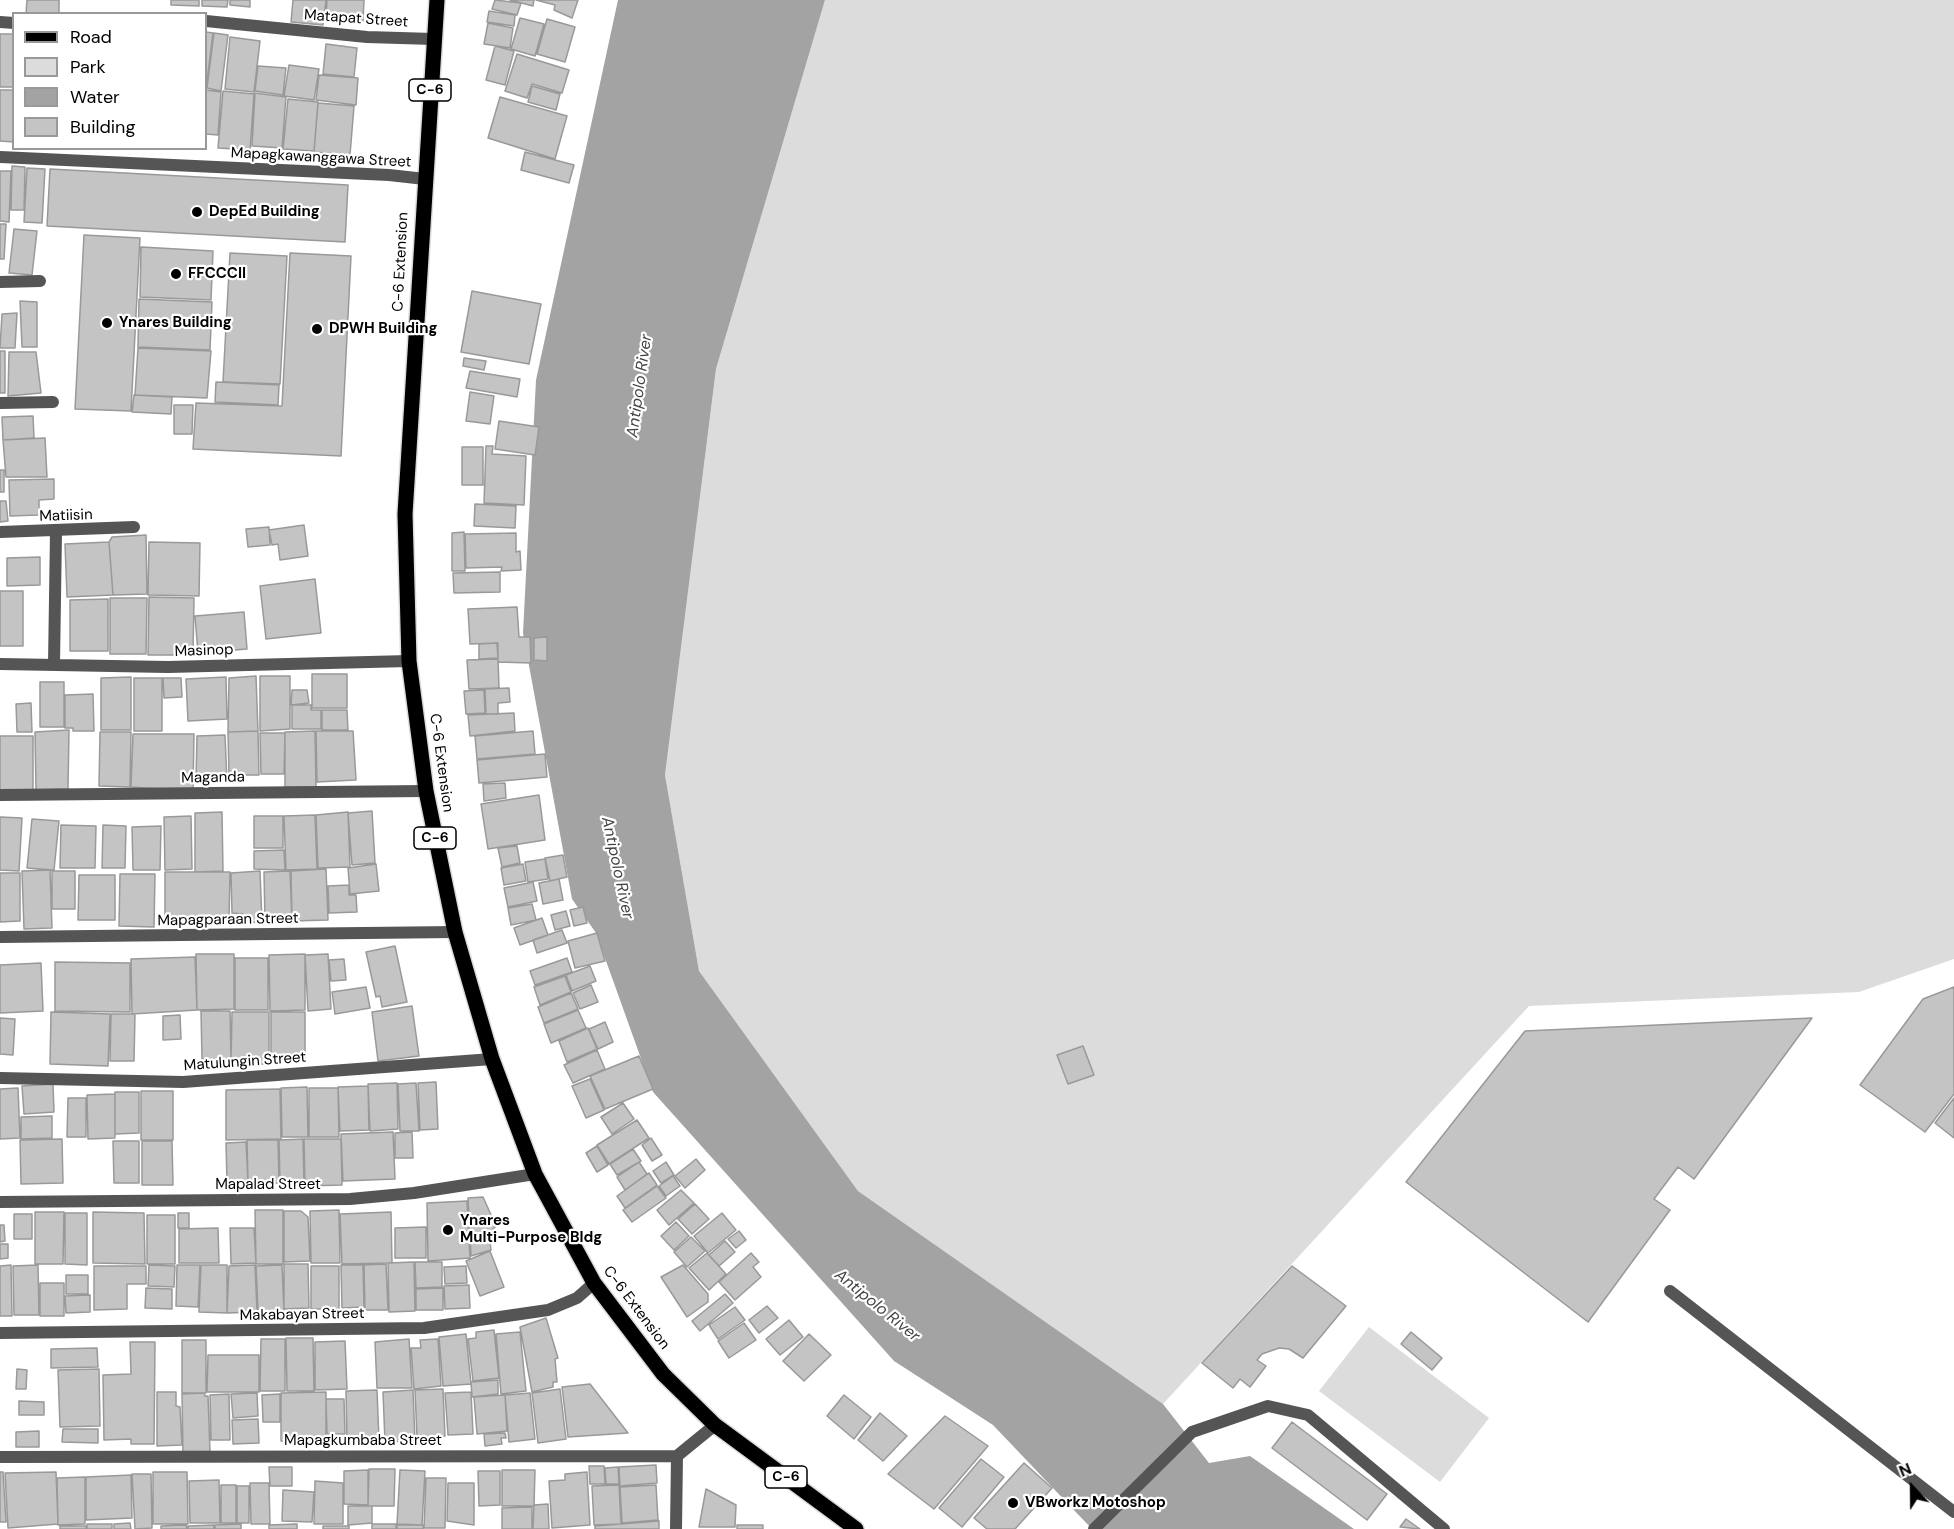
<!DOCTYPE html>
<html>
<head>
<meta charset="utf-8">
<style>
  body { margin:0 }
  #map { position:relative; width:1954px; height:1529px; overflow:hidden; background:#fff; font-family:"DM Sans",sans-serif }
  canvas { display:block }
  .legend { position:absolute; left:12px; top:12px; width:195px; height:138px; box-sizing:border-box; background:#fff; border:2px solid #999; margin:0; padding:8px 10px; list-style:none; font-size:18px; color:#000 }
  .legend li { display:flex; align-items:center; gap:12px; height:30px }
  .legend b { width:30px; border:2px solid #999 }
  .north { position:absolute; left:1882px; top:1457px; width:60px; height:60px; -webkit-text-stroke:4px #fff; paint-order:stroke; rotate:338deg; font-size:16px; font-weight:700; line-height:24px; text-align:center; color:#000 }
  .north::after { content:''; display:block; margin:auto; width:21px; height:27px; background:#000; clip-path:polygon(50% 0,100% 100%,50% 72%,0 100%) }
</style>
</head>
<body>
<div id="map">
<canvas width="1954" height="1529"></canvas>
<ul class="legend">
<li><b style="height:8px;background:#000"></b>Road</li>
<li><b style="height:16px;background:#dcdcdc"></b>Park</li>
<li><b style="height:16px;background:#a3a3a3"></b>Water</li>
<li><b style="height:16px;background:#c4c4c4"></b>Building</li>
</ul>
<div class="north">N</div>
</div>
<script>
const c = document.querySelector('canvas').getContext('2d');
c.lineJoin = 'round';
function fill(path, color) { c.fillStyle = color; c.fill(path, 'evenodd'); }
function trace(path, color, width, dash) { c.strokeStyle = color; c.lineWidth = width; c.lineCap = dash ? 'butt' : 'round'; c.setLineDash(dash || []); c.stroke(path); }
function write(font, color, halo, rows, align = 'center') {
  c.font = font + ' "DM Sans",sans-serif'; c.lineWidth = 4.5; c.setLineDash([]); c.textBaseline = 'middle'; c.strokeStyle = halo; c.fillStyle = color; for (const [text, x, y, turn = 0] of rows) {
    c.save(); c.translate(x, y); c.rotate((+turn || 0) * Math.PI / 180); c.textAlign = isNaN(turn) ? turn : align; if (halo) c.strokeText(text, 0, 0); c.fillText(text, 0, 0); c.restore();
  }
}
fill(new Path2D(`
  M825,0H1954V959L1859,992L1529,1006L1163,1404L858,1191L699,971L665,775L716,369Z
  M1369,1327L1489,1418L1440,1482L1319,1391Z`), '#dcdcdc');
fill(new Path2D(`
  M618,0H825L716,369L665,775L699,971L858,1191L1163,1404L1209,1463L1250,1456L1354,1529H1092L993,1425L894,1361L653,1092L596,933L572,899L523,633L536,380Z`), '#a3a3a3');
const building = new Path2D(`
  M27,0H59V14H26Z
  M171,0H199V6L171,5Z
  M202,0H228L227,7L202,6Z
  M230,0H250V7L230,5Z
  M293,0H326L323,25L291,22Z
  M327,0H364L363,21L326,19Z
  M495,0L521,3L517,15L492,9Z
  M510,0H534L533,6Z
  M536,0H578L572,18L554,10L555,5Z
  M489,11L515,15L514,26L487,22Z
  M520,18L544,24L535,56L511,49Z
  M547,19L575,27L565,62L537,54Z
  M488,23L513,28L510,48L484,44Z
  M206,32L213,33L206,89Z
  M214,33L228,35L221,91L207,88Z
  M0,34H14V87H0Z
  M230,37L260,41L254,92L225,89Z
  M326,44L357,48L354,77L323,74Z
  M495,46L514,51L505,85L486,80Z
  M517,54L569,70L562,93L532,84L527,98L505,91Z
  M289,65L319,69L314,100L284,96Z
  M258,66L286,68L283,95L255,91Z
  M319,75L358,78L356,105L316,100Z
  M532,86L560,94L556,110L528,102Z
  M0,90H14V142L0,141Z
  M206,90L221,92L218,135L206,134Z
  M223,91L254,94L250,150L218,148Z
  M255,93L286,97L282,148L252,146Z
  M500,97L567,116L555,159L488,138Z
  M288,99L318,102L314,151L283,149Z
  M318,103L354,106L350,155L314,152Z
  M525,152L574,165L569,183L521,170Z
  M12,166L25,167L24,210H11Z
  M27,168L45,169L42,223L24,222Z
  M50,169L348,185L345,242L47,226Z
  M0,171H11L9,222L0,221Z
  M0,224H6L4,259H0Z
  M14,229L37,231L32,275L9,273Z
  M84,235L140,238L131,411L75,409Z
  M141,247L213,251L211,300L140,297Z
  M230,253L287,256L280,384L223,382Z
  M290,253L351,256L341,456L193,449L196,403L282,406Z
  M472,291L541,304L529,364L461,352Z
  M139,299L212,302L210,350L138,347Z
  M20,301L37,302V347H22Z
  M17,313L15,348H0L2,314Z
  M138,348L211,351L207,398L135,395Z
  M0,351H5V393H0Z
  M9,352H36L41,393L8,396Z
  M464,358L486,361L484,370L463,366Z
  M470,371L520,379L517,397L466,388Z
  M216,382L279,385L278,405L215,402Z
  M470,392L494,396L490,424L466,421Z
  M134,395L172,397L171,414L132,412Z
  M174,405H193L192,434H174Z
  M33,416L34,438L3,440L2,417Z
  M499,421L539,427L535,455L495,449Z
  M45,438L47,477H6L3,440Z
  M486,446H493L492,454L526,456L524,505L484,503Z
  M462,447H483V485H462Z
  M0,470H4V492H0Z
  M54,479V499L39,500V515L10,516L9,480Z
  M0,501H6L8,521L0,522Z
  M475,504L516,506L515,528L474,526Z
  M304,525L308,556L280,560L278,544L272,545L269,530Z
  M269,527L270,545L248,547L246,529Z
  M464,532L465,571H452V533Z
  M516,533V552L520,551L521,570L501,571L502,567L466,568L465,534Z
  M146,535L147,594L113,595L109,542L112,537Z
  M109,542L113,595L67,597L65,544Z
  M149,542L200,543L199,596L148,595Z
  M40,557V585L7,586V558Z
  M500,572V592L454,593L453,573Z
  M315,579L321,633L266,639L260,586Z
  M0,591H23V646H0Z
  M149,597L194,598L193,655H148Z
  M110,598H147L146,654H110Z
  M108,599V651H70V600Z
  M517,607L519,637H530L531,663L498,662V643L470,644L468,609Z
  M244,612L247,649L198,653L195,616Z
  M547,637V661L534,660V638Z
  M497,643L498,658L479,659V644Z
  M498,659L499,688L469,689L467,660Z
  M312,674H347V708H312Z
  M256,676L258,731L228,732L229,678Z
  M260,676H290V729L260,731Z
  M131,677V730H101V678Z
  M226,677L227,719L188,721L186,679Z
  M134,678H162V731H134Z
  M163,678H181L182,697L164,698Z
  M40,682H64V727H40Z
  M509,688L510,702L498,703V714H486L485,689Z
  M292,690H307L309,703L291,705Z
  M484,690L485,713L466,714L464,691Z
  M93,694L94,731H73V728H65V695Z
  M31,703L32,732H17L16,704Z
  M292,705H311V710H321V729H292Z
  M322,710H347L348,730H322Z
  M514,713L515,731L470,736L468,715Z
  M69,730L68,789L36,790L35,732Z
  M258,731L259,775H229L228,732Z
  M315,731L316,787H285V732Z
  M316,731H353L356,780L317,782Z
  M533,731L535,754L477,759L475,736Z
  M100,732H131L130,787L99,786Z
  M260,733H285L284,774H261Z
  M133,734H194L193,791L131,787Z
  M225,735L227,781H196L197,736Z
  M0,736H33V790H0Z
  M545,754L547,777L479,783L477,760Z
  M505,783L506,798L484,801L483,784Z
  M539,795L545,840L488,849L481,804Z
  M372,811L375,863L352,865L348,813Z
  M222,812L223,871L195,872V813Z
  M348,812L350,867L318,868L316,815Z
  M315,815L317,869L286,870L284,816Z
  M191,816L192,869L165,870L164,817Z
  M254,816H283V848H254Z
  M0,817L22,818L19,871L0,870Z
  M32,819L59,821L54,870L27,868Z
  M61,825L96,826L95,868H60Z
  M103,825L126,826L125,868H102Z
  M161,826L160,870H133L132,827Z
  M517,846L520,863L502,867L498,848Z
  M284,850L285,870L254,869V851Z
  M563,855L567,877L550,881L545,858Z
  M545,859L548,879L528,882L525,862Z
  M376,864L379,891L350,894L348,868Z
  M523,864L526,881L504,885L501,868Z
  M326,869L328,920L292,921L291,871Z
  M50,870L52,928L24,929L22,871Z
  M52,871H75V909H52Z
  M260,871L262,922L244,923L243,914L232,913L231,873Z
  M290,871L292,921L265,922L264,872Z
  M165,872H230L229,920H165Z
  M0,873H20V921L0,922Z
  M120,874H155L154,927L119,926Z
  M79,875H115V920H78Z
  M559,879L563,900L543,904L539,883Z
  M533,882L537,901L508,907L504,888Z
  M349,885V895H356L357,912L329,913L328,886Z
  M532,904L536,920L511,925L508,908Z
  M583,907L587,923L574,926L570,910Z
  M566,911L570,926L555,930L551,915Z
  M542,918L548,935L520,945L514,928Z
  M562,930L567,943L537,953L533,940Z
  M597,933L605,961L575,968L568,941Z
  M395,946L407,1002L382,1007L380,996L376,997L366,952Z
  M196,954H234V1009L197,1010Z
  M305,954V1010L270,1011L269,955Z
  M328,954L331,1009L308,1011L305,955Z
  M195,957L197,1010L132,1014L131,959Z
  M235,958H268V1010H235Z
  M567,958L572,972L535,985L530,971Z
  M344,959L346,980L331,981L329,960Z
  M55,962L130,963V1012L55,1011Z
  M41,963L43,1011L0,1013V965Z
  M590,966L596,981L572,991L566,975Z
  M565,976L571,992L540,1005L534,987Z
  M591,985L598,1002L580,1009L573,993Z
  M366,987L370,1008L335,1014L332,992Z
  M1954,987V1094L1925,1132L1860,1085L1923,999Z
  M571,993L578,1009L544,1023L538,1007Z
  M412,1006L419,1056L378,1061L372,1012Z
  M578,1010L586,1028L551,1043L544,1024Z
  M201,1011H230L231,1059H202Z
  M51,1012L110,1014L108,1066L50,1064Z
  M232,1012H269V1064H231Z
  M271,1012H305V1060H271Z
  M111,1014H135L134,1061H110Z
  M180,1015L181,1039L163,1040V1016Z
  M0,1018L15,1019L13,1055L0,1054Z
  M1812,1018L1694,1179L1678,1167L1654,1199L1670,1210L1588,1322L1406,1182L1525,1031Z
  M605,1022L613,1042L598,1049L589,1029Z
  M588,1028L597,1049L567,1062L559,1041Z
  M1083,1046L1094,1075L1068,1084L1057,1055Z
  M597,1050L605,1069L573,1083L564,1065Z
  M639,1056L653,1089L605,1109L590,1076Z
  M590,1079L604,1110L586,1118L572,1086Z
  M436,1082L438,1129L420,1130L418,1083Z
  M397,1083L398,1129L370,1131L368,1084Z
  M416,1083L419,1131H400L398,1084Z
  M53,1084L54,1112L24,1114L22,1086Z
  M368,1086L369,1130L340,1131L338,1087Z
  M307,1087L308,1137H282L281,1088Z
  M18,1088L20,1138L0,1139V1089Z
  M309,1088H338L339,1137H309Z
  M280,1089L281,1139L226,1140V1090Z
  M141,1091H173V1140H141Z
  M115,1092H139V1133L115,1134Z
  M115,1094V1138L88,1139L87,1095Z
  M68,1098H86V1137H67Z
  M1954,1098V1138L1935,1123Z
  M623,1103L634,1119L612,1134L601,1117Z
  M52,1116V1138L21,1139V1117Z
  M637,1120L649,1138L609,1164L597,1145Z
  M393,1132L395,1179L343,1181L341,1134Z
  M412,1132L413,1158H395V1133Z
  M651,1138L662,1155L652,1161L642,1145Z
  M62,1139L63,1183L21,1184L20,1140Z
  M303,1139L304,1184L280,1185L279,1140Z
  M304,1139H341L342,1185L305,1186Z
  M247,1140H278L279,1183L248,1184Z
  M113,1141H139V1183H114Z
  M142,1141H172L173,1185H142Z
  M246,1142L248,1182L227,1183L226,1143Z
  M597,1146L608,1165L597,1172L586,1153Z
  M633,1149L641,1161L617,1175L610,1164Z
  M696,1159L705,1170L685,1188L675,1176Z
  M639,1162L647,1174L625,1190L617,1177Z
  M666,1162L674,1175L661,1183L653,1171Z
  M649,1173L657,1185L625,1208L617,1196Z
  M673,1176L680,1186L666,1196L659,1186Z
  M657,1186L666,1198L632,1222L623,1210Z
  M681,1190L694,1203L669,1225L657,1210Z
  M483,1197L496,1226L489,1234L491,1250L471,1256L468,1198Z
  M467,1201L470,1258L428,1261L427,1203Z
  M695,1204L709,1219L692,1234L678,1219Z
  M255,1210H283V1264H256Z
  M339,1210L340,1263H311L310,1211Z
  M284,1211H301L308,1217L310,1261L284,1262Z
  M35,1212H64L63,1264H35Z
  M93,1212L144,1213L145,1264L93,1263Z
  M391,1212L392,1263L342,1264L340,1214Z
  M65,1213H87V1265L65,1264Z
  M178,1213H189V1228H178Z
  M722,1213L736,1230L708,1253L694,1236Z
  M14,1214H32V1239H14Z
  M147,1215H175V1264H147Z
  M676,1222L689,1236L674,1250L661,1236Z
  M0,1225H4L5,1241L0,1242Z
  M426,1227V1258H395V1228Z
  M218,1228L219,1263H179V1229Z
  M230,1228H254L256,1263L231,1264Z
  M739,1231L746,1240L736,1248L728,1239Z
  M691,1237L705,1251L687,1267L674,1252Z
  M725,1241L735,1252L719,1266L709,1255Z
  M0,1244H8V1258L0,1259Z
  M490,1251L504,1287L480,1296L466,1261Z
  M707,1253L726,1274L709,1290L689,1268Z
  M751,1253L759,1262L753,1267L761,1277L735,1300L719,1282Z
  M414,1262L415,1311L389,1312L388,1263Z
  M415,1262H442V1287L416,1288Z
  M284,1264H308L309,1308L284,1309Z
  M386,1264L388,1310H365L364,1265Z
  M11,1265L12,1316H0V1266Z
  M38,1265L39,1315H14L13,1266Z
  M149,1265L175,1266L174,1287L148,1286Z
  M177,1265H200L198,1307L176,1306Z
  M201,1265H227V1313L199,1312Z
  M255,1265L257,1312L227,1313L229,1266Z
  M282,1265L284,1312L258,1311L256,1266Z
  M341,1265H363L364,1307L342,1308Z
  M683,1265L708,1294V1302L687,1317L661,1277Z
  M94,1266H146V1284H127V1309L94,1310Z
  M311,1266H339V1309H311Z
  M466,1266L467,1283L445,1284L444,1267Z
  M1292,1266L1346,1306L1303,1358L1289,1349L1279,1348L1262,1354L1257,1360L1266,1366L1250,1387L1240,1379L1233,1388L1202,1363Z
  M66,1275H88V1294H66Z
  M40,1283H64V1316H40Z
  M469,1285L470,1308L445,1309L444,1286Z
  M146,1288L172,1289V1309L145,1308Z
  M443,1288V1310H416V1289Z
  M725,1294L733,1303L700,1331L692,1321Z
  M90,1295V1312L66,1313L65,1296Z
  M767,1306L778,1318L759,1333L749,1320Z
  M735,1307L745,1320L718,1339L709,1325Z
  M546,1318L558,1358L555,1359L557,1382H553V1387L532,1392L520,1327Z
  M789,1320L803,1337L780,1355L766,1339Z
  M744,1323L756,1340L729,1358L718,1341Z
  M494,1330L499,1378L473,1381L468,1339L476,1338V1332Z
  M520,1332L526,1391L501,1394L496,1334Z
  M1411,1332L1442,1358L1432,1370L1401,1344Z
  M466,1334L471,1384L443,1386L439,1337Z
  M809,1334L831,1355L804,1381L783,1361Z
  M286,1338H313L314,1391H287Z
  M261,1339H285V1391H260Z
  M409,1339L412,1388H377L375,1342Z
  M438,1339L441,1386L414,1389L411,1348H421L420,1340Z
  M182,1340H206V1393H182Z
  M345,1341L347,1389L315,1390V1342Z
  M130,1342H155L154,1444H131V1439L104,1440L103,1375L131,1374Z
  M97,1348L98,1367L51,1368V1349Z
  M208,1355H259V1392H207Z
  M17,1369L27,1370L26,1389H16Z
  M99,1369L100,1426L60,1427L58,1370Z
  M498,1380V1394L472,1397L471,1382Z
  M590,1384L628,1433L568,1437L562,1387Z
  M443,1389L445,1436L417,1437L415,1390Z
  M560,1389L566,1439L538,1443L532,1393Z
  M377,1390L379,1441H347L346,1391Z
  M413,1390L415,1441L385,1442L383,1392Z
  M157,1392H176V1406L180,1407L182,1445L157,1446Z
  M326,1392V1441H281V1393Z
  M471,1392L473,1434L448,1435L445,1393Z
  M204,1393L205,1396H208L210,1452L183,1453L182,1394Z
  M257,1393L258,1416L233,1418L231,1394Z
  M530,1393L535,1439L509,1442L505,1395Z
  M229,1394L230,1440H211L210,1395Z
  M280,1394V1422H263L262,1395Z
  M505,1395L507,1431L477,1434L474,1397Z
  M844,1395L871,1417L854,1439L827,1416Z
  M326,1399H344L345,1434H327Z
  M19,1401L44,1402V1415H19Z
  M880,1413L907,1436L883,1461L858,1440Z
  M945,1416L988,1446L934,1509L888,1474Z
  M258,1419L259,1443L233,1444L232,1420Z
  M1292,1422L1387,1494L1367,1520L1272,1448Z
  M63,1429H98V1443L62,1442Z
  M39,1431V1447H16V1432Z
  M505,1433L506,1438H501L502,1444L485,1446L484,1434Z
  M981,1459L1004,1477L962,1527L939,1508Z
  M1024,1463L1052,1488L1015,1529H987L974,1518Z
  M656,1465L657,1483L620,1486L619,1467Z
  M589,1466H604L605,1484H590Z
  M269,1467H292V1486H270Z
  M618,1467L619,1484H606L605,1468Z
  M369,1469H395L394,1506H368Z
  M368,1470V1505L344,1504V1471Z
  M400,1470L425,1471L422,1525L397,1524Z
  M502,1470H535L534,1506H502Z
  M478,1471H500V1505L479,1506Z
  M0,1472H3L6,1522H0Z
  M56,1472L58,1524L8,1528L5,1473Z
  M153,1472H187L188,1524H153Z
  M587,1472L590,1525L552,1528L549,1481L565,1480V1474Z
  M132,1474H151L152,1528L135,1529Z
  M131,1475L132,1518L86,1520V1477Z
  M85,1477V1524L58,1525L57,1478Z
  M426,1478H446L445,1528H424Z
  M219,1480L220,1523H190L189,1481Z
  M315,1481L343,1483V1524H314Z
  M250,1483H269L270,1524H251Z
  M448,1483H474V1525L447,1521Z
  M221,1485H236V1523H221Z
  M619,1485L621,1524L594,1525L592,1486Z
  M656,1485L658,1520L622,1523L620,1487Z
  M237,1486H249V1523H237Z
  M706,1489L736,1505L735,1527H699Z
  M283,1490L314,1492L312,1522L282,1521Z
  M548,1504L549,1529H533L534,1505Z
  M348,1506H372V1523L348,1525Z
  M532,1507V1529H502V1508Z
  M1406,1519L1420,1529L1400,1527Z
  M659,1521V1529H595V1526Z
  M130,1523L131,1529H114V1524Z
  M87,1524H112V1529H87Z
  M241,1524V1529H215V1525Z
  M297,1524V1529H269V1525Z
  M372,1524H396V1529H372Z
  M186,1525L187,1529H161V1526Z
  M214,1525V1529H188V1526Z
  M397,1525H423V1529H397Z
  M737,1525H763V1529H737Z
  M60,1526H86V1529H60Z
  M323,1526H349V1529H323Z`);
fill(building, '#c4c4c4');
trace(building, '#999', 1.5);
const primary = new Path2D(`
  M437,0L405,514L409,661L426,791L455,932L492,1059L535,1174L594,1283L663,1374L715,1425L856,1529`);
trace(primary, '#dbdbdb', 18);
trace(new Path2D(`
  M1670,1291L1954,1512
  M1094,1529L1192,1432L1268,1406L1308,1415L1444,1529`), '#555', 12);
trace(new Path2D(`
  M206,21L367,37L433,39
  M0,22L14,23
  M0,157L389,175L425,179
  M0,282L40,281
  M0,403L53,402
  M0,532L134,527
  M0,664L168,667L409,661
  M54,664L56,532
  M0,795L426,791
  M0,937L455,932
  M0,1078L183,1082L492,1059
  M0,1202L350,1199L414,1193L535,1174
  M0,1333L424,1328L548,1310L577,1298L594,1283
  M0,1457L677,1456L715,1425
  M676,1529L677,1456`), '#555', 12);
trace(primary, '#000', 15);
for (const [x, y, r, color] of [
  [197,212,6,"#000"],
  [176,274,6,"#000"],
  [107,323,6,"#000"],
  [317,329,6,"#000"],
  [448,1230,6,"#000"],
  [1013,1503,6,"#000"]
]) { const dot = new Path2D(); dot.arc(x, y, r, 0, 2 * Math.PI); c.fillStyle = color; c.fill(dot); trace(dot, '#fff', 2); }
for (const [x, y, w] of [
  [430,90,42],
  [435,838,42],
  [786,1477,42]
]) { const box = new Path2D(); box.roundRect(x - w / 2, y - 11, w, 22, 4.5); c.fillStyle = '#fff'; c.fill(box); trace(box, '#000', 1.5); }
write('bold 14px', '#000', null, [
  ["C-6",430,90],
  ["C-6",435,838],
  ["C-6",786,1477]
]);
write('15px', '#000', '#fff', [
  ["Matapat Street",356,19,4],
  ["Mapagkawanggawa Street",321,158,3],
  ["C-6 Extension",401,262,-87],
  ["Matiisin",66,516,-2],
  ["Masinop",204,651,-2],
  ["C-6 Extension",441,763,82],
  ["Maganda",213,778,-1],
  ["Mapagparaan Street",228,920,-1],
  ["Matulungin Street",245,1062,-4],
  ["Mapalad Street",268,1185],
  ["C-6 Extension",636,1308,53],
  ["Makabayan Street",302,1315,-1],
  ["Mapagkumbaba Street",363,1441]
]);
write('bold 15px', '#000', '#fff', [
  ["DepEd Building",209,212],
  ["FFCCCII",188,274],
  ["Ynares Building",119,323],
  ["DPWH Building",329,329],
  ["Ynares",460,1221],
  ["Multi-Purpose Bldg",460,1238],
  ["VBworkz Motoshop",1025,1503]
], 'left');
write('italic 16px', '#444', '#fff', [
  ["Antipolo River",640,386,-82],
  ["Antipolo River",617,868,78],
  ["Antipolo River",877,1306,39]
]);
</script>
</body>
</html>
